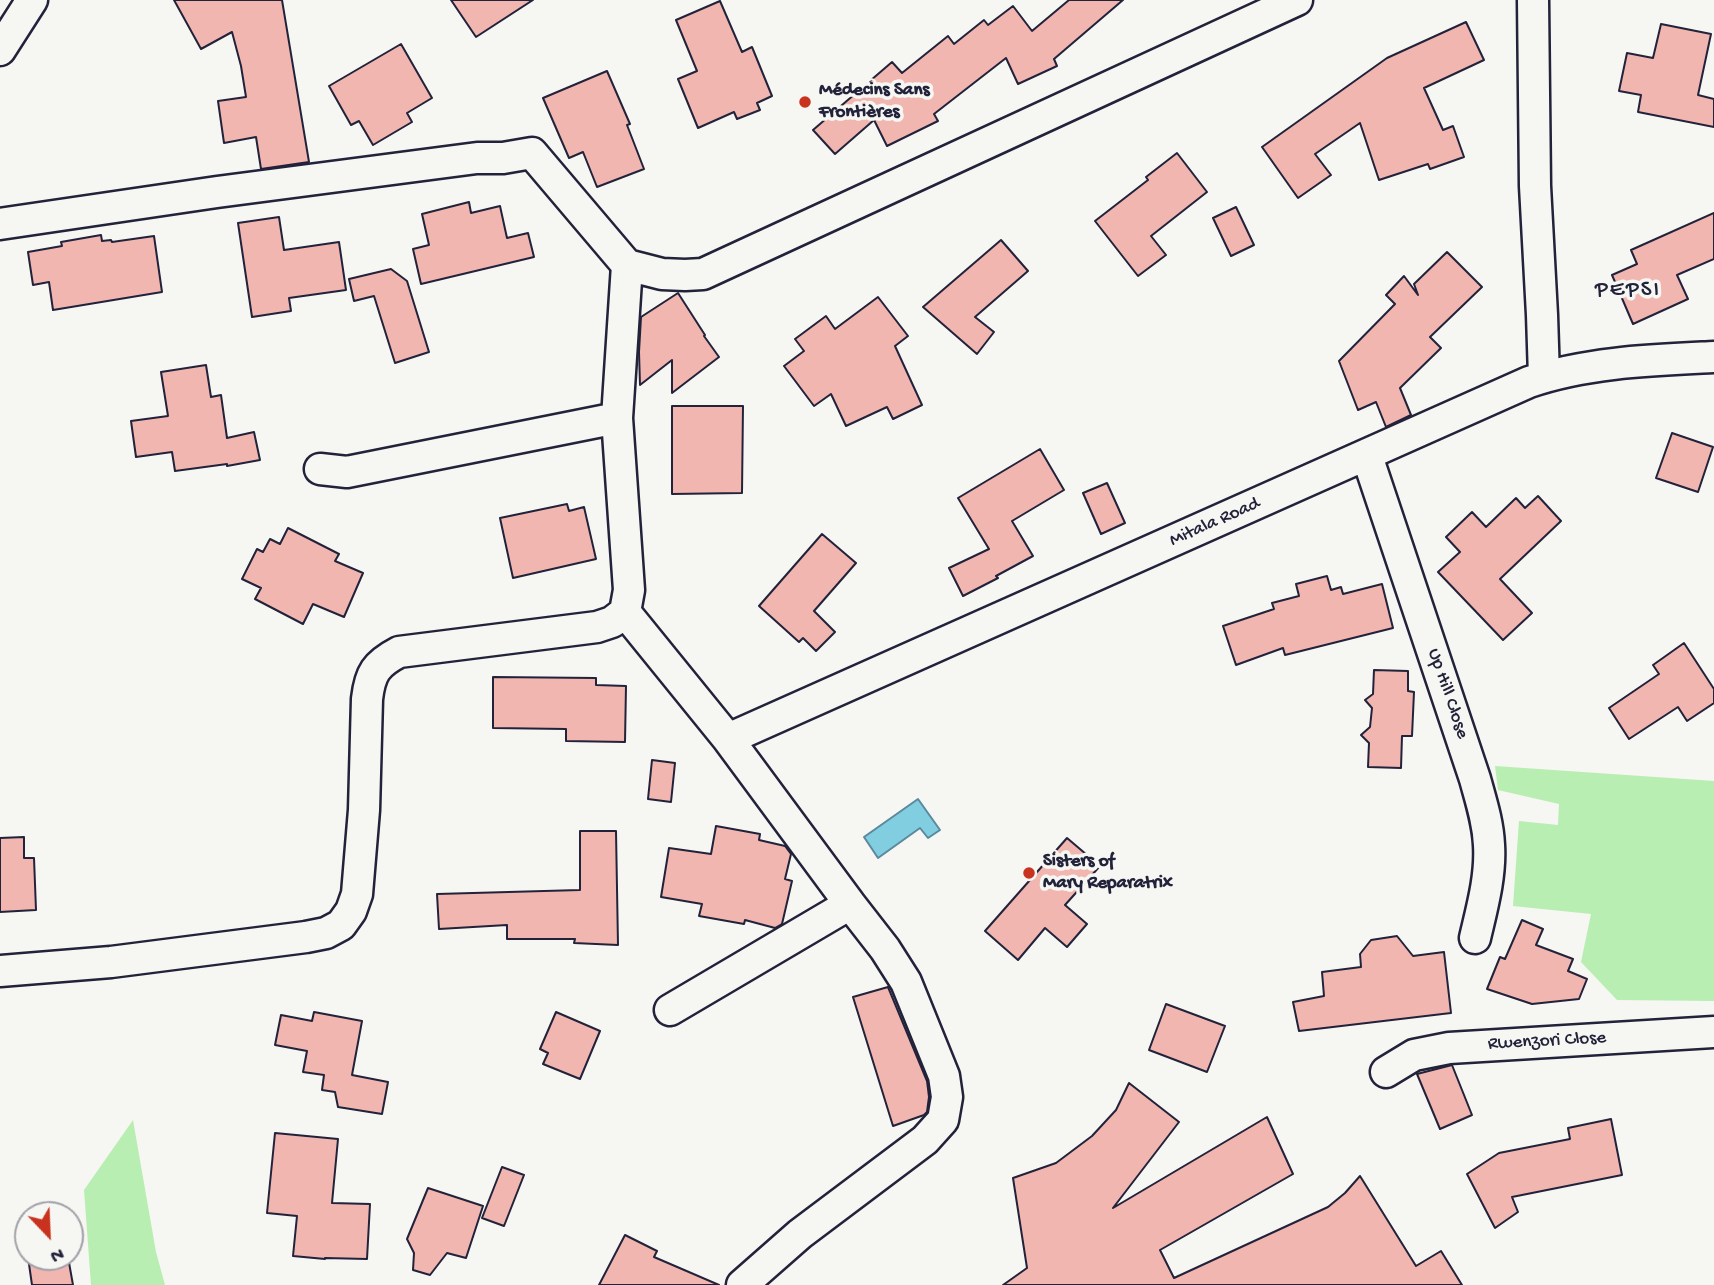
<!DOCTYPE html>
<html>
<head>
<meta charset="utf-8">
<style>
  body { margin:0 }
  #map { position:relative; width:1714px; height:1285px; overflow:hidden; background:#f6f6f2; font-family:"Gochi Hand",sans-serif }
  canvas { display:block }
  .north { position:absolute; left:14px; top:1201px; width:70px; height:70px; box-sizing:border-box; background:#f6f6f2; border:2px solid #a1a1a9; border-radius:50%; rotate:157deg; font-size:19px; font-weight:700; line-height:28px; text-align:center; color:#22223b }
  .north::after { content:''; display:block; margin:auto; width:24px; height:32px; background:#c8321e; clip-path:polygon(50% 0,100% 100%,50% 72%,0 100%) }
</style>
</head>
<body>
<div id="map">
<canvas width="1714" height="1285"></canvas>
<div class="north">N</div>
</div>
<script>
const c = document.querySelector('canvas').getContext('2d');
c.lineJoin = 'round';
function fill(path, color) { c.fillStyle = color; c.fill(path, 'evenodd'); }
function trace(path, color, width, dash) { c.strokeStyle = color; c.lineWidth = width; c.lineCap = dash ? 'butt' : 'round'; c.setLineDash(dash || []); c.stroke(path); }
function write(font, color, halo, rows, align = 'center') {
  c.font = font + ' "Gochi Hand",sans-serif'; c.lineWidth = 7; c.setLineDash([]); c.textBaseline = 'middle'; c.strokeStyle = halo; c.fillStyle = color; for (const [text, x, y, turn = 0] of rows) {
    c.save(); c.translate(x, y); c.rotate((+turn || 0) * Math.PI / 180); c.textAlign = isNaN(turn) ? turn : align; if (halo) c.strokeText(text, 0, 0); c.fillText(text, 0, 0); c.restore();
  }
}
fill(new Path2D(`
  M1495,766L1714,781V1001L1617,1000L1581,962L1591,914L1513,906L1519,821L1558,825L1559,804L1498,790Z
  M133,1120L156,1252L165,1285H91L84,1190Z`), '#b8eeb1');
const water = new Path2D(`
  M918,799L940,830L928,838L920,828L878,858L864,837Z`);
fill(water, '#81cee0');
trace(water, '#5b899e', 2);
const building = new Path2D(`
  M174,0H282L309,162L261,169L256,137L224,143L218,101L246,97L241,66L232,32L201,49Z
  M451,0H533L476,37Z
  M1069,0H1123L1054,59L1057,66L1018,84L1006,58L934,114L938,121L887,146L874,120L835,154L813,130L892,62L902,73L948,36L954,44L984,20L988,25L1013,6L1032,31Z
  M720,1L742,52L752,47L772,96L757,103L760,110L737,119L734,112L698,128L678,79L697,71L676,20Z
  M1466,22L1484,60L1424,88L1443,130L1453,126L1464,157L1430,169L1428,164L1379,180L1360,123L1315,154L1331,175L1298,198L1262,147L1387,58Z
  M1661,24L1711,34L1698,95L1714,99V127L1638,112L1641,95L1619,91L1627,53L1653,58Z
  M401,44L432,98L407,113L412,122L373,145L359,121L351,125L329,86Z
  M607,71L630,124L627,125L644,169L597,187L583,152L569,158L543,98Z
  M1177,153L1207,192L1151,236L1166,255L1138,276L1095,221L1148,180L1146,177Z
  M469,202L471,213L500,206L507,238L528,233L534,257L421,284L413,249L429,245L422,214Z
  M1236,207L1254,245L1231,256L1213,218Z
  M1714,213V259L1677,275L1688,299L1633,324L1612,275L1637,264L1631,250Z
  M279,217L284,250L339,242L346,290L289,298L291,311L252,317L238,223Z
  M101,235L102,241L111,240L112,242L154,236L162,292L53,310L49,282L33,285L28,252L62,246L61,242Z
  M1001,240L1028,271L975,317L994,332L977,354L923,307Z
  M1447,252L1482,287L1430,337L1441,348L1400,388L1411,415L1386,427L1376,402L1358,410L1339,361L1395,304L1386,295L1404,276L1418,295L1414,284Z
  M391,269L407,281L429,352L395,363L374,296L354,301L349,279Z
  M678,293L705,335L704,336L719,357L672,393V360L640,385L639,352L641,317Z
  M878,297L908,336L895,346L922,405L893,419L887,407L846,426L831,394L814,406L784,366L804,351L795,339L826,316L835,329Z
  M206,365L211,397L221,395L227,438L254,432L260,460L227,466V464L175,471L172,452L136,457L131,421L168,416L161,372Z
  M672,406H743L742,493L672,494Z
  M1672,433L1713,447L1698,492L1656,478Z
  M1040,449L1064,490L1012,521L1033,556L996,576L998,578L963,596L949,568L989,549L958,498Z
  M1107,483L1125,523L1101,534L1083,493Z
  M1538,496L1561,521L1500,579L1532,613L1503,640L1438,572L1460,552L1446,537L1472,512L1486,527L1516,498L1525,508Z
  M567,504L569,511L584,507L596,559L513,578L500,518Z
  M288,528L339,554L335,561L363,573L344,617L313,604L303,624L255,599L261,588L242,579L257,549L263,552L270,539L280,544Z
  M822,534L856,563L814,611L835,632L816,651L803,638L799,642L759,606Z
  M1327,576L1331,590L1341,587L1343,594L1382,584L1393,628L1285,655L1283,648L1236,665L1223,626L1274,609L1272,603L1299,596L1296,584Z
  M1684,643L1714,689V703L1687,721L1678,707L1629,739L1609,708L1659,674L1653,665Z
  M1374,670L1408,671V691L1414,692L1412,736H1402L1401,768L1368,767L1369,743L1361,735L1370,727L1372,708L1365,700L1373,694Z
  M493,677L596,678V685L626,686L625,742L566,741V729L493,728Z
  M652,760L675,763L671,802L648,799Z
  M716,826L760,834L759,840L785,846L791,854L785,879L792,881L782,924L775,928L745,920L744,924L699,916L702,904L661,897L669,848L711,854Z
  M580,831H616L618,945L574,943L575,939H507V925L439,929L437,894L580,890Z
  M24,837V858H34L36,910L0,912V838Z
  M1067,838L1100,866L1065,905L1087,924L1067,947L1045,928L1018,960L985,931Z
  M1522,920L1543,929L1536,945L1573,959L1568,971L1587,979L1579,999L1532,1004L1487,989L1500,957L1505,959Z
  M1397,936L1413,956L1444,952L1451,1013L1299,1031L1293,1002L1324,996L1322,972L1361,967L1360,954L1371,940Z
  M888,987L927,1081L929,1097L927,1112L924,1115L893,1126L853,997Z
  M1166,1004L1225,1026L1207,1072L1149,1050Z
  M314,1012L362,1021L352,1075L388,1082L382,1114L338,1107L335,1092L322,1090L324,1075L303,1072L307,1051L275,1045L281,1015L312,1021Z
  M556,1012L600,1031L580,1079L543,1064L548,1053L540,1049Z
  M1452,1065L1472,1115L1440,1129L1417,1074Z
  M1129,1083L1179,1122L1113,1208L1267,1117L1293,1174L1160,1250L1174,1278L1328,1207L1345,1193L1360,1176L1416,1266L1441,1251L1462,1285H1003L1027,1268L1013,1178L1056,1163L1092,1136L1116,1110Z
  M1611,1119L1622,1175L1512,1197L1518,1212L1495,1228L1467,1174L1499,1153L1570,1139L1568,1128Z
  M275,1133L338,1139L332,1203L370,1204L367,1259L325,1258V1259L293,1256L297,1216L267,1213Z
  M502,1167L524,1175L504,1226L482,1218Z
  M428,1188L483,1206L466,1258L447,1253L430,1275L413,1270L414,1253L407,1239Z
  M625,1235L657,1251L654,1257L719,1285H599Z
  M28,1257H68L73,1285H32Z`);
fill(building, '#f2b6b0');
trace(building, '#22223b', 2);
const minor = new Path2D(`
  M1533,0L1535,186L1542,315L1544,377
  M0,50L32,0
  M0,224L217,192L477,158H503L532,153L627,265L662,274L685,275L703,274L1297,0
  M627,265L617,418L629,590L625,612L728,739L850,904L885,949L906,982L944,1076L947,1097L943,1120L925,1140L800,1234L742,1285
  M1367,456L1475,779C1481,801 1488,822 1489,845C1491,876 1482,908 1475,938
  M320,469L347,472L617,418
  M728,739L1529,382C1587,362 1653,360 1714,357
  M0,971L111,962L306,937L326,933L341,925L351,911L357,894L364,810L367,699C370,673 376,664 399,652L597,627L612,622L625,612
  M670,1010L850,904
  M1386,1072L1414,1055L1449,1048L1714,1032`);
trace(minor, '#22223b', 35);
trace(minor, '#f6f6f2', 30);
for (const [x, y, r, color] of [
  [805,102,7,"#c8321e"],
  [1029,873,7,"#c8321e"]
]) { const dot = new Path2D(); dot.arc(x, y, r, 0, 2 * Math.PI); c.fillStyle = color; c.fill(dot); trace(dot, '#f6f6f2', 2.5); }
write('bold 19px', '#22223b', '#f6f6f2', [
  ["Médecins Sans",819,91],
  ["Frontières",819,113],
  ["Sisters of",1043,862],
  ["Mary Reparatrix",1043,884]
], 'left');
write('19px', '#22223b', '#f6f6f2', [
  ["Mitala Road",1215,523,-24],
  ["Up Hill Close",1447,694,71],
  ["Rwenzori Close",1547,1042,-3]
]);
c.letterSpacing = '2px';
write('23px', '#22223b', '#f6f6f2', [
  ["PEPSI",1628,291]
]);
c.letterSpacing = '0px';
</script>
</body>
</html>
